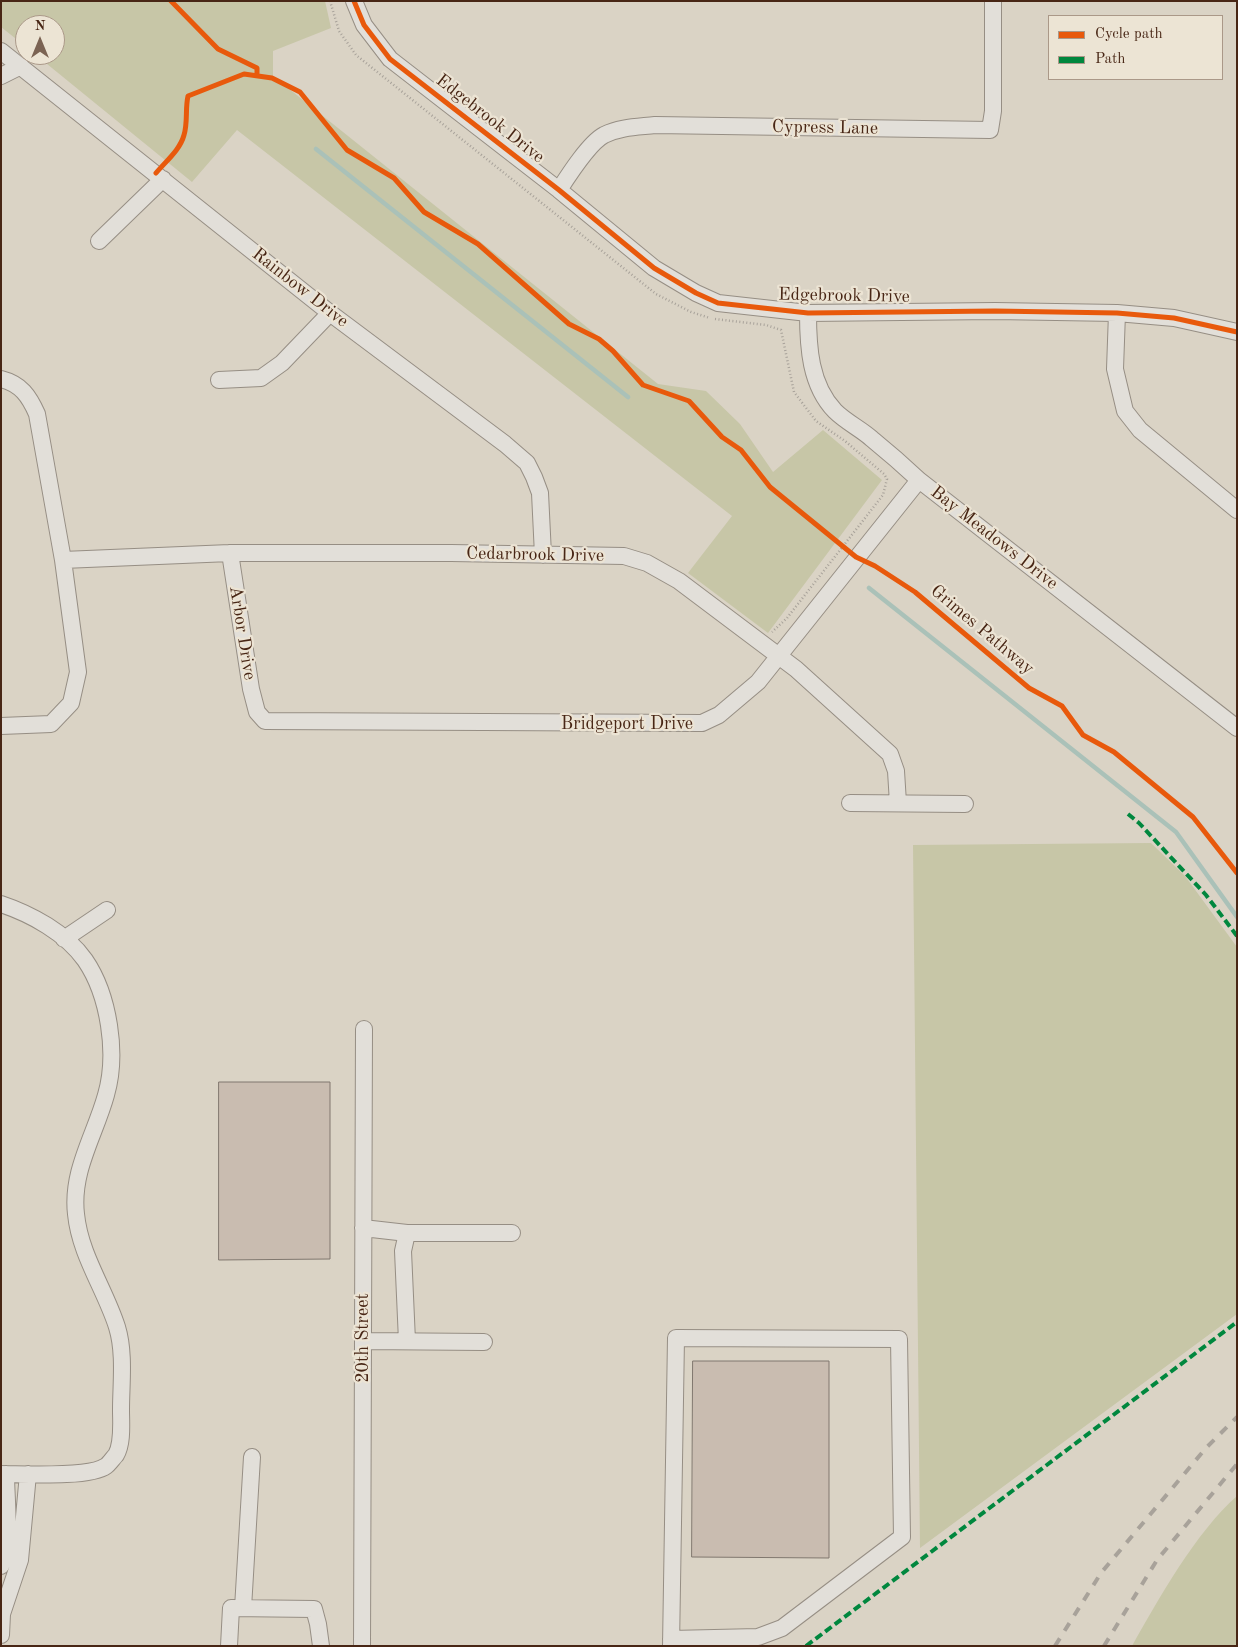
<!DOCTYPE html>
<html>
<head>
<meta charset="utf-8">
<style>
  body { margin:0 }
  #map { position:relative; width:1238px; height:1647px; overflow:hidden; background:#dad3c5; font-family:"Old Standard TT",serif }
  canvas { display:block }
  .frame { position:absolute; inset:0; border:2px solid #482615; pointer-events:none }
  .legend { position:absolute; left:1048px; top:15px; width:175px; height:65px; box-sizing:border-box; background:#ece4d4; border:1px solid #aa9888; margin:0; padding:6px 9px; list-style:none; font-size:15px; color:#482615 }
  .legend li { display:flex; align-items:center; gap:10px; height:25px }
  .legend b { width:25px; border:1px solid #aa9888 }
  .north { position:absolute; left:15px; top:15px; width:50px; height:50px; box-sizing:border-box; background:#ece4d4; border:1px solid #aa9888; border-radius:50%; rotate:0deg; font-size:14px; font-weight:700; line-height:20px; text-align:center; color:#482615 }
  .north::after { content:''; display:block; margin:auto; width:18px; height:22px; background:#7b6353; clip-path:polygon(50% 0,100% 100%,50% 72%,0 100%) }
</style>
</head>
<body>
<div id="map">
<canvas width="1238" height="1647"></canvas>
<div class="frame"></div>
<ul class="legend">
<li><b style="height:6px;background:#e8590c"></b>Cycle path</li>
<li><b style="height:6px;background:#00873e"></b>Path</li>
</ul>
<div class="north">N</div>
</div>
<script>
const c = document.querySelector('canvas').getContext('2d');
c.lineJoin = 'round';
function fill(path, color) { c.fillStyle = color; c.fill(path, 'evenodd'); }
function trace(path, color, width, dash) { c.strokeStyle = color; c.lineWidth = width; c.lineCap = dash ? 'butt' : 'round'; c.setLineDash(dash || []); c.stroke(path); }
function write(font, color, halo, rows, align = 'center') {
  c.font = font + ' "Old Standard TT",serif'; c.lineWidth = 4.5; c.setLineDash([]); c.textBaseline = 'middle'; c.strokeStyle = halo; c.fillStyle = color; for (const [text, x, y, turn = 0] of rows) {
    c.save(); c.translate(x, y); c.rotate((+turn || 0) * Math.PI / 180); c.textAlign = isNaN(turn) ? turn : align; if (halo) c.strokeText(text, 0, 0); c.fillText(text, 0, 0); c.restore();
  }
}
fill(new Path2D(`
  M1,1H325L331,28L273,51V76L658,384L706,391L740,424L773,472L823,430L882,480L768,633L688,573L732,516L237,130L192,182L36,55H55V25H25V46L1,27Z
  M1151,843L1185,876L1237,947V1314L920,1548L913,845Z
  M1237,1496V1646H1132C1159,1598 1196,1532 1237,1496Z`), '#c7c6a7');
trace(new Path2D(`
  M316,149L628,397
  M869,588L1176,832L1237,917`), '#aac1b8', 4.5);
const building = new Path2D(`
  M219,1082H330V1259L219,1260Z
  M693,1361H829V1558L692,1557Z`);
fill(building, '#c9bcb0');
trace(building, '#80776e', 1);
const minor = new Path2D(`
  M354,1L364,25L390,59L559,190L654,268L696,293L718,303L808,313L995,311L1117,313L1174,318L1237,332
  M1,51L330,313L505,444L527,463L534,477L540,493L543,555
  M1,76L21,66
  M559,190C568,176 589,143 604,135C620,127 638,127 655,125L990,130L993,111V1
  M99,241L163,179
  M808,313C808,347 810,385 835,411C846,422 861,429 872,439C888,452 904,466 919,480L1237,728
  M1117,313L1115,369L1125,411L1140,430L1237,510
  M1,379C21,384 29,396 37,414L63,560L78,672L71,703L51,724L1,726
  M219,380L261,378L282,363L330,313
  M230,553L251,689L257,712L265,721L702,723L719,715L758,682L919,480
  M63,560L230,553H451L624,556L647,563L679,581L796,669L890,754L896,771L898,803
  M850,803L965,804
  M1,904C31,914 66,933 85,960C109,995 118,1054 106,1095C95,1135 71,1171 76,1214C80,1255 105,1289 117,1327C125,1353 121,1384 121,1410C121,1423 123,1443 116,1455C113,1458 109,1464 106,1466C90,1478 23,1474 1,1474
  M64,939L107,910
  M363,1228L407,1233
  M363,1341L484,1342
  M407,1341L403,1251L407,1233H512
  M1,1566C12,1544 6,1499 6,1474
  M243,1608L252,1457
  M1,1635L2,1614L20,1560L28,1474
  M229,1646L231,1608L314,1609L318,1624L321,1646
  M362,1646L364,1029
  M671,1646L676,1338L899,1339L902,1537L782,1628L758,1637L671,1639`);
trace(minor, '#968e84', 18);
trace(new Path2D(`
  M330,1L339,31L356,55L656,294L691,312L710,318
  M715,319L766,325L781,330L794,392L816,421L845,441L884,474L887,479L883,495L787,618L772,632`), '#a8a29a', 2.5, [1, 2.5]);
trace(minor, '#e2dfd9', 16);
trace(new Path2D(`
  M1055,1646L1101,1573L1206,1448L1237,1417
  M1104,1646L1157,1560L1237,1464`), '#a8a29a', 4, [9, 9]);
trace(new Path2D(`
  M1128,814L1139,823L1206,895L1237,936
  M806,1646L1237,1322`), '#00873e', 4, [8, 4]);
trace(new Path2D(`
  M171,1L218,49L257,68V76
  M354,1L364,25L390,59L559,190L654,268L696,293L718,303L808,313L995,311L1117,313L1174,318L1237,332
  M156,173C166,161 180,150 184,135C188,122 185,109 188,96L244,74L272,78L300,92L347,150L394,178L424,212L478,244L569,324L599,339L613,351L643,385L689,401L722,437L741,450L770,487L856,557L875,566L915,592L1029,688L1062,706L1083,735L1114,752L1193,817L1237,873`), '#e8590c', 5);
write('18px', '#482615', '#ece4d4', [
  ["Edgebrook Drive",490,119,38],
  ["Cypress Lane",825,128,1],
  ["Rainbow Drive",300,288,38],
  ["Edgebrook Drive",844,296,1],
  ["Bay Meadows Drive",994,538,38],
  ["Cedarbrook Drive",535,555,1],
  ["Grimes Pathway",982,630,40],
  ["Arbor Drive",242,633,81],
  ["Bridgeport Drive",627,724],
  ["20th Street",363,1338,-90]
]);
</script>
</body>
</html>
